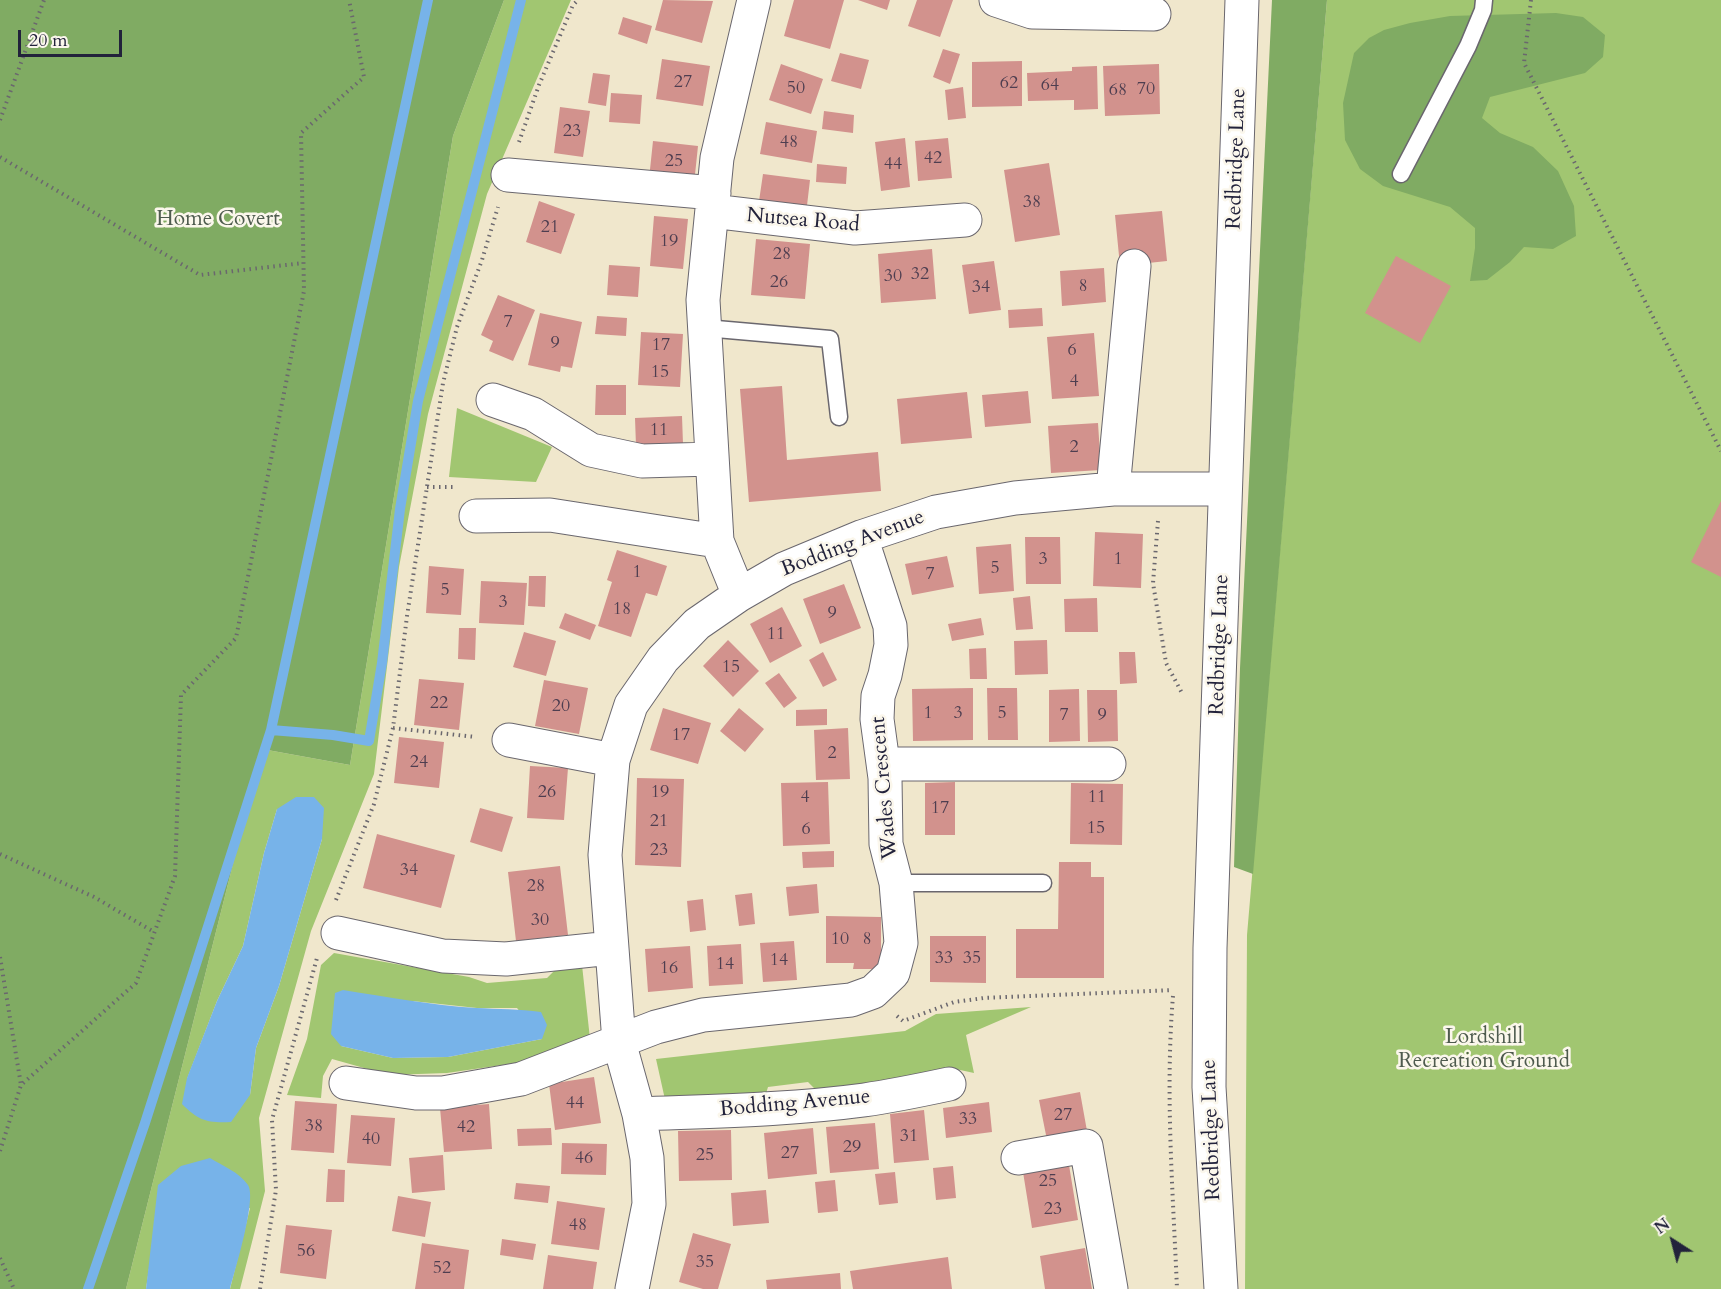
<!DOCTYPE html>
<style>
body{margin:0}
#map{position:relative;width:1721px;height:1289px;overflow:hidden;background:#f0e7cc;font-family:Cardo,serif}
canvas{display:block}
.north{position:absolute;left:1643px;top:1211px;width:60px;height:60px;-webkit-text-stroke:4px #fbf7ec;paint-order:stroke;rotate:324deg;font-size:16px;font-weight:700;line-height:24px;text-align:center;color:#22223b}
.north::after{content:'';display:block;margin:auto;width:21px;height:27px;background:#22223b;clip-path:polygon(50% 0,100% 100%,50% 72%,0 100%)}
.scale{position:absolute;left:18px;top:30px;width:104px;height:27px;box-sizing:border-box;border:3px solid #22223b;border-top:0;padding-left:8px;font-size:18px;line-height:21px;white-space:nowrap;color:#22223b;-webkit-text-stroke:4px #fbf7ec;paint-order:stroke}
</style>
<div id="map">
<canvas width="1721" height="1289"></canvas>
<div class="north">N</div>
<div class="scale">20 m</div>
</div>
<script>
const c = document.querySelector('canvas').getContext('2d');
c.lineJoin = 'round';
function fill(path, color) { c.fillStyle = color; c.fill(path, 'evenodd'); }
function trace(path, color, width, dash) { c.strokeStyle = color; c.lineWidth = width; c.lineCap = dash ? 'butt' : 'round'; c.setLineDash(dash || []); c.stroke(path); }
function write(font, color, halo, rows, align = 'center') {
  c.font = font + ' Cardo,serif'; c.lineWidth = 5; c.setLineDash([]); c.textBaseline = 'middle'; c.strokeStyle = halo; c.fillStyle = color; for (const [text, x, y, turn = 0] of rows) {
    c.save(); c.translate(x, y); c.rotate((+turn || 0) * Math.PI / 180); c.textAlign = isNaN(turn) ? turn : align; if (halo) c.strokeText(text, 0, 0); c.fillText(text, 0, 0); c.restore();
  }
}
const green = new Path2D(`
 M504,0H571L487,194L428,414L399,567L374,774L311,931L259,1118L265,1191L240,1289H230L250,1208L152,1248L146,1289H126L262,749L350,765L453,136ZM277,809L322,839L279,986L256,1048L250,1095L187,1079L217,1001L243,946L264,853Z
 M1327,0H1721V1289H1245L1247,935Z
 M457,408L552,447L536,482L449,477Z
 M334,953L469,977L487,983L547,978L560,965H582L590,1039L516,1063L447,1073L389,1075L332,1059L323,1076L321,1098L287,1095L307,1039L321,965ZM412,1001L477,1008H517L542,1039L448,1057L393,1058L341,1046Z
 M1031,1007L966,1035L974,1073L951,1068L821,1095L808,1082L768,1087L764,1100L666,1104L656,1059L905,1031L936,1014Z`);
const forest = new Path2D(`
 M0,0H504L453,136L350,765L262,749L126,1289H0Z
 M1272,0H1327L1253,874L1234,867L1240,668Z
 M1556,13L1583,17L1605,35L1603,57L1585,73L1490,97L1482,118L1500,133L1533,147L1558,171L1574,206L1576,236L1553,249L1524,247L1510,262L1487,280L1470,281L1475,248V228L1450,207L1383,186L1360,169L1345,140L1343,103L1354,53L1369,38L1384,30L1410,23L1450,16Z`);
const water = new Path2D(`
 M296,797H314L324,808L322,839L279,986L256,1048L250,1095L231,1122C207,1123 199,1121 182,1104L187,1078L217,1001L243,946L264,853L277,809Z
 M343,990C387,997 431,1005 476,1008C498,1009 519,1009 541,1012L547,1025L542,1039L448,1057L393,1058L341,1046L331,1034L335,993Z
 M210,1158C223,1166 239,1172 248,1185C257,1199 235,1270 230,1289H146L158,1185L181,1166Z`);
const stream = new Path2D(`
 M271,730L333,735L369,741L382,663L400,509L418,401L521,0
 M88,1289L145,1123L271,730L428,0`);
const building = new Path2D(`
 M663,0L713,1L702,43L655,30Z
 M794,0H844L830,49L784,36Z
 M858,0H890L887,10Z
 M917,0H953L940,37L908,26Z
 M623,17L652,26L647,44L618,34Z
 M943,49L960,54L950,84L933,77Z
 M840,53L869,60L861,89L831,81Z
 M662,59L710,66L703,106L656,99Z
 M1022,61V106L972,107V62Z
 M781,64L823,79L811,114L769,100Z
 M1159,64L1160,114L1105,116L1103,66Z
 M1097,66L1098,109L1074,110V100L1028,101L1027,73L1072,71V67Z
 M593,73L610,75L606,106L588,103Z
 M963,87L966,118L948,120L945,90Z
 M611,93L642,95L640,124L609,122Z
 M560,107L590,111L583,157L554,153Z
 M824,111L854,115L853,133L822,129Z
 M766,122L817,131L812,163L760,154Z
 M905,138L910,187L881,191L875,142Z
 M948,138L952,178L918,181L915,141Z
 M653,141L698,146L694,184L649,179Z
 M1049,163L1060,235L1015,242L1004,170Z
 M817,164L847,167L846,184L816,182Z
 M763,174L810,180L806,214L758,208Z
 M539,201L575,214L561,254L526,242Z
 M1162,211L1167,261L1120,266L1115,215Z
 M654,216L688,219L683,269L650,266Z
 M756,239L810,244L805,299L751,295Z
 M932,249L936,299L881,303L878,254Z
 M1396,256L1451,286L1420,343L1365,313Z
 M994,261L1001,310L969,314L962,265Z
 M609,265L640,267L638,297L607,295Z
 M1104,268L1106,302L1062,306L1060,271Z
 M498,295L535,310L513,361L489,351L493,341L481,335Z
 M1042,308L1043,326L1009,328L1008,310Z
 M540,313L582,322L572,368L561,366L560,372L528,365Z
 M597,316L627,318L626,336L595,334Z
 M641,332L683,334L680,387L638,385Z
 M1094,333L1099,396L1052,399L1047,337Z
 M596,385H626V415H595Z
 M782,386L787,460L878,452L881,491L749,502L740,389Z
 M1028,391L1031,423L985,427L982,395Z
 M967,392L972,438L901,444L897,399Z
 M682,416L683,444L636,446L635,418Z
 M1098,423L1101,470L1051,473L1048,426Z
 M1721,501V577L1691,562Z
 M1095,532L1143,534L1141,588L1093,586Z
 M1025,537H1060L1061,584H1026Z
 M1011,544L1014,591L979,594L976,547Z
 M617,550L667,566L657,596L646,593L631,637L598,626L612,582L607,580Z
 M947,556L954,587L912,595L905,564Z
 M429,566L464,569L461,615L426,613Z
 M529,576H546L545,607L528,606Z
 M481,581L527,583L524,625L479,623Z
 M844,584L861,628L820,644L803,599Z
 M1030,596L1033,629L1016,630L1013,598Z
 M1097,598L1098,632H1065L1064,599Z
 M782,607L802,646L770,663L750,624Z
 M565,613L596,625L590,640L559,628Z
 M981,618L984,635L952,641L948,624Z
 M459,628H476L475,660L458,659Z
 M524,632L556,641L546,676L513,667Z
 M728,640L759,671L733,697L703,666Z
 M1047,640L1048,674L1015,675L1014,641Z
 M986,648L987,679H970L969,649Z
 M823,652L837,680L823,687L809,660Z
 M1119,652H1135L1137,683L1120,684Z
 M779,673L797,698L784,708L765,683Z
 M419,679L464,683L459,730L414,725Z
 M544,680L588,688L579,734L535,726Z
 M973,688V740L913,741L912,689Z
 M987,688H1017L1018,740H988Z
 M1079,689L1080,741L1049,742V690Z
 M1087,690H1117L1118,741L1088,742Z
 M663,708L711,723L698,764L650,750Z
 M739,708L764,729L745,752L720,731Z
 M827,709V725L796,726V710Z
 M848,728L850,779L816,780L814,730Z
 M399,737L444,742L439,788L394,783Z
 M530,766L568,768L564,820L527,818Z
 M637,778L684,779L681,867L635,865Z
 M828,782L830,844L783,846L781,783Z
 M955,782V835H925V783Z
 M1071,783L1123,784L1122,845L1070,844Z
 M480,808L513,817L502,852L470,842Z
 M377,834L455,855L441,908L363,888Z
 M834,851V867L803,868L802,852Z
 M1059,862H1091V877H1104V978H1016V929H1058Z
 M560,866L568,935L516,941L508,872Z
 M817,884L819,913L789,916L786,887Z
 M752,893L755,924L739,926L735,895Z
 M703,899L706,930L690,932L687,901Z
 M826,916L881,917V969H853L854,963H826Z
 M930,936H986V983L930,982Z
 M794,941L797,980L763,982L760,943Z
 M741,944L743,984L709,986L707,946Z
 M690,946L693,988L648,992L645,949Z
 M594,1077L601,1123L555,1130L549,1084Z
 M1080,1092L1087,1131L1047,1140L1039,1100Z
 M295,1101L337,1104L334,1153L291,1150Z
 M989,1102L992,1132L946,1138L943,1108Z
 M489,1104L492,1149L444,1152L440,1108Z
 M924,1110L929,1160L894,1163L890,1114Z
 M351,1115L395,1118L391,1166L347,1163Z
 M875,1123L879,1169L830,1173L826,1127Z
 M551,1128L552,1145L518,1146L517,1129Z
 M813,1128L817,1174L768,1179L764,1133Z
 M731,1130L732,1180L679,1181L678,1131Z
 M562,1143L607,1144L606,1175L561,1174Z
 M443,1155L445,1190L412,1193L409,1158Z
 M1069,1165L1078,1220L1032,1228L1023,1172Z
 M953,1166L956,1198L936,1200L933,1168Z
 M328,1169L345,1170L344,1202H326Z
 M895,1172L898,1203L879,1205L875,1174Z
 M835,1180L838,1211L818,1213L815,1182Z
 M516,1183L550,1186L548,1203L514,1199Z
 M766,1190L769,1223L733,1226L731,1193Z
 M398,1196L431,1202L425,1237L392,1231Z
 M557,1201L605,1208L599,1250L551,1244Z
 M286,1225L332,1230L326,1279L280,1273Z
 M693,1233L731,1244L718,1289H703L679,1282Z
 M502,1239L536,1244L533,1260L500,1255Z
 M422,1243L469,1250L464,1289H415Z
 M1085,1248L1092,1289H1045L1040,1256Z
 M548,1255L597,1262L593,1289H543Z
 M948,1257L952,1289H853L850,1271Z
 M840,1273L841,1289H767L766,1280Z`);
const path = new Path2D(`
 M1531,0L1524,63L1721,451
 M0,120L44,0
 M519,142L539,85L573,5L578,0
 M0,157L200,275L303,263
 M427,487H456
 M1158,521L1153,583L1166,663L1183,695
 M393,728L476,737
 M0,854L94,897L154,932
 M336,900L374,804L393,728L407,616L443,383L457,327L482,260L498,207
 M0,957L21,1085
 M1173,996C1165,1092 1173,1192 1177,1289
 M897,1016L903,1021L954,1002L984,998L1173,990
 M0,1151L21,1085L136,983L175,876L181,695L236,638L304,291L301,133L364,77L349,0
 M0,1258L14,1289
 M260,1289L276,1190L272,1120L317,958`);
const lane = new Path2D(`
 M1401,174L1468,46L1483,10L1484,0
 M705,328L830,339L839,417
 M896,883H1043`);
const street = new Path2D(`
 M996,0L1032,12L1154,14
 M508,175L714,193
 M712,211L855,228L965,220
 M493,400L533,414L591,450L642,461L712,459
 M1113,489L1134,266
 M476,516L550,515L717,541
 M739,595L717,541L703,300L717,158L754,0
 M509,740L613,760
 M884,764H1109
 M338,933L443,956L506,959L611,948
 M346,1083L416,1093H443L521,1079L656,1027L703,1015L851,1000L873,992L893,973L901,943L896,883L886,844L885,778L877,719L878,696L885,675L891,645L890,626L861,537
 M639,1114C714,1111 789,1110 864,1100C892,1096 921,1090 949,1084
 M1018,1158L1086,1146L1111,1289
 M632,1289L649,1204L647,1158L639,1114L619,1042L605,855L613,760L631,705L663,659L697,624L739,595L784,569L861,537L936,512L1015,498L1113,489H1225
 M1221,1289L1209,1087L1210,948L1242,0`);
const numberNames = [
 ["27",683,83],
 ["62",1009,84],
 ["64",1050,86],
 ["50",796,89],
 ["70",1146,90],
 ["68",1118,91],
 ["23",572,132],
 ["48",789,143],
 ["42",933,159],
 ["25",674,162],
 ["44",893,165],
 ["38",1032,203],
 ["21",550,228],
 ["19",669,242],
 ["28",782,255],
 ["32",920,275],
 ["30",893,277],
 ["26",779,283],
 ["8",1083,287],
 ["34",981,288],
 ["7",508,323],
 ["9",555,344],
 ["17",661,346],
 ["6",1072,351],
 ["15",660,373],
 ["4",1074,382],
 ["11",659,431],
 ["2",1074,448],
 ["3",1043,560],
 ["1",1118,560],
 ["5",995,569],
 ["1",637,573],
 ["7",930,575],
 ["5",445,591],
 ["3",503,603],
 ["18",622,610],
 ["9",832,614],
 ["11",776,635],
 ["15",731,668],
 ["22",439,704],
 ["20",561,707],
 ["1",928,714],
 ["3",958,714],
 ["5",1002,714],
 ["7",1064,716],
 ["9",1102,716],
 ["17",681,736],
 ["2",832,754],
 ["24",419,763],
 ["26",547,793],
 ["19",660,793],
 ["4",805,798],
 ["11",1097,798],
 ["17",940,809],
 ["21",659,822],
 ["15",1096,829],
 ["6",806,830],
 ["23",659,851],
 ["34",409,871],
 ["28",536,887],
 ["30",540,921],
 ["10",840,940],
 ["8",867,940],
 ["33",944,959],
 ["35",972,959],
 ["14",779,961],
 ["14",725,965],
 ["16",669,969],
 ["44",575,1104],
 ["27",1063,1116],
 ["33",968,1120],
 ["38",314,1127],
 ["42",466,1128],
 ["31",909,1137],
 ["40",371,1140],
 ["29",852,1148],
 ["27",790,1154],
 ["25",705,1156],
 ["46",584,1159],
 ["25",1048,1182],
 ["23",1053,1210],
 ["48",578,1226],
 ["56",306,1252],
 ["35",705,1263],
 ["52",442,1269]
];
const streetNames = [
 ["Redbridge Lane",1237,159,-88],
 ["Nutsea Road",803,221,5],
 ["Bodding Avenue",853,544,-21],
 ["Redbridge Lane",1220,645,-88],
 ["Wades Crescent",885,788,-95],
 ["Bodding Avenue",795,1104,-5],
 ["Redbridge Lane",1212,1130,-92]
];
const parkNames = [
 ["Home Covert",218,220],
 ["Lordshill",1484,1038],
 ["Recreation Ground",1484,1062]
];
fill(green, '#a1c671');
fill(forest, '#80ab63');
fill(water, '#77b3e9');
trace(stream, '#77b3e9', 10);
fill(building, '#d2928d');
trace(lane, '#6a676e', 19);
trace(street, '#6a676e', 35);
trace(path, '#6a676e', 4, [1.5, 4.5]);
trace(lane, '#fff', 16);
trace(street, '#fff', 33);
write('18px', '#4e3e50', null, numberNames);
write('21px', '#22223b', '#fbf7ec', streetNames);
write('21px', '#4e5b4e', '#fbf7ec', parkNames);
</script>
